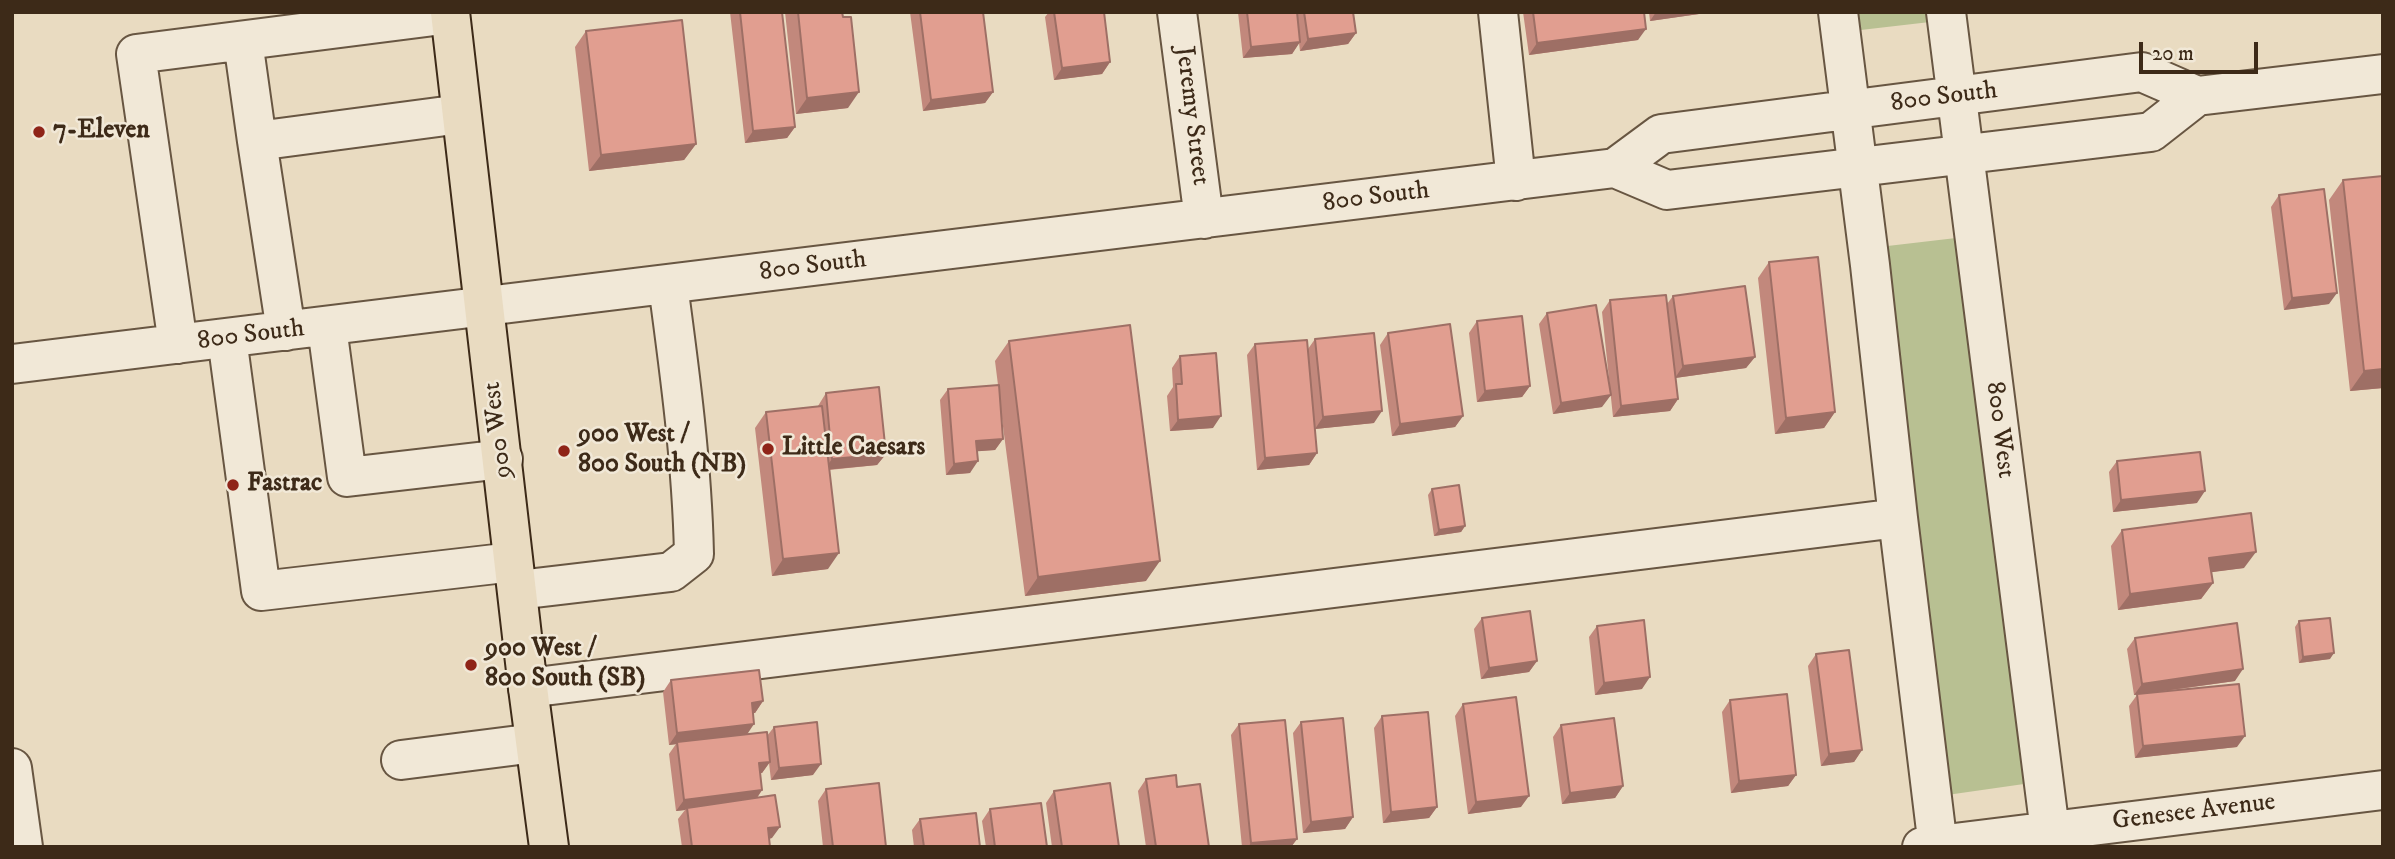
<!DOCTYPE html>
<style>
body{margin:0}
#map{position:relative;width:2395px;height:859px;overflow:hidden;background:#e9dbc1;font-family:"IM FELL DW Pica",serif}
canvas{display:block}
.frame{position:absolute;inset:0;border:14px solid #3d2a18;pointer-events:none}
.scale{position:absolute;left:2139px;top:42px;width:119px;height:32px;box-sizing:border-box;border:4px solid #3d2a18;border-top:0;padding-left:9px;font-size:21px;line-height:24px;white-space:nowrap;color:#3d2a18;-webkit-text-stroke:5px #f1e8d7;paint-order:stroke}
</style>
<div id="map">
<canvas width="2395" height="859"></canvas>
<div class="frame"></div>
<div class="scale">20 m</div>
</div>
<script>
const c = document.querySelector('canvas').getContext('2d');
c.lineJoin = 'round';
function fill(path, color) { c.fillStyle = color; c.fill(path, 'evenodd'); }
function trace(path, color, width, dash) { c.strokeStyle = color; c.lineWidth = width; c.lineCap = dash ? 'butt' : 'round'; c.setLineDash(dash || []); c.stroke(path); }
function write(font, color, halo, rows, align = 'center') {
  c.font = font + ' "IM FELL DW Pica",serif'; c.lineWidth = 5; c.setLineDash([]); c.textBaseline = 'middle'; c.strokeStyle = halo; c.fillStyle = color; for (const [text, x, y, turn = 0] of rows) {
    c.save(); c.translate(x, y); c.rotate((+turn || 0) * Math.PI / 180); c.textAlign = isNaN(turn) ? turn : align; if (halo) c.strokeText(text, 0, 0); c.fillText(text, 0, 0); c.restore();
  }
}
const green = new Path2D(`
 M1849,12H1929L1930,22L1852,31Z
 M1956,238L2024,784L1947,795L1879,247Z`);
const minor = new Path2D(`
 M1177,12L1204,219
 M1498,12L1516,181
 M1838,12L1870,265L1898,518L1938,847
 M1946,12L2052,847
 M243,41L257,141
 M1615,168L1667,190L2151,132L2197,96
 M327,327L347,477L503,459
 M286,331L257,141L461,114
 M227,338L261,591L513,562
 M178,344L136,54L450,14
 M12,364L1615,168L1661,134L2142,72L2197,96L2383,74
 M518,590L671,572L694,554C692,464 680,374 668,285
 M528,688L1898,518
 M401,760L535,743
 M12,768L23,847
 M1922,847L2383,790`);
const major = new Path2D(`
 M450,12L528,688L549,847`);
const wall = new Path2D(`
 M730,12H782L795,127L787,138L745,143Z
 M785,12H842L848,108L796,114Z
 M910,12H983L993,92L985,103L923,111Z
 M1049,12H1054L1110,62L1102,74L1054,80L1045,17Z
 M1238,12H1353L1356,33L1348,44L1300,51L1299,43L1292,54L1243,58Z
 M1523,12H1644L1638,40L1529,55Z
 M1649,12H1700L1699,14L1650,21Z
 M586,31L696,144L684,160L589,171L575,47Z
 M2343,180L2383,388L2350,391L2329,200Z
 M2279,195L2329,304L2284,310L2271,207Z
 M1769,262L1835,412L1824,428L1775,434L1758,278Z
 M1673,296L1755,357L1746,368L1675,378L1678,399L1670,411L1613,417L1602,312L1610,300L1667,304Z
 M1547,313L1602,407L1553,414L1539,324Z
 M1477,321L1530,386L1522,397L1477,402L1469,333Z
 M1388,333L1463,416L1455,427L1392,436L1380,345Z
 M1315,339L1374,423L1315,429L1317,453L1309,465L1257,470L1247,355L1255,344L1308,349Z
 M1009,341L1146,581L1025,596L1001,411L1003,439L995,450L977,451L970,473L946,475L940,400L948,389L998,385L995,361Z
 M1180,356L1213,428L1170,431L1167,396L1173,387L1172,368Z
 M826,393L886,454L877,465L829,470L828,569L772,576L755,428L766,412L818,406Z
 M2117,461L2197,503L2113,512L2109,472Z
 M1432,489L1465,526L1461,532L1434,536L1428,495Z
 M2122,530L2244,568L2211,572L2213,583L2201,599L2118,610L2111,546Z
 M1482,618L1537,661L1529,672L1481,679L1474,629Z
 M2299,621L2330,659L2299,663L2295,627Z
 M1597,626L1642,689L1595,695L1589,637Z
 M2135,638L2235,681L2151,693L2237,747L2135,758L2129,706L2137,695H2134L2127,649Z
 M1816,654L1862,750L1854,762L1821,766L1808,666Z
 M671,680L763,701L755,713H753L747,734L767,736L774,727L813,775L771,780L769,763L762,773H760L762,790L757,798L772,838L769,839L770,847H682L678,819L685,810L676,811L669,754L676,744L669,745L663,692Z
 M1730,700L1796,775L1788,786L1731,793L1722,712Z
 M1463,704L1521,807L1468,814L1455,716Z
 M1382,716L1437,807L1429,818L1383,823L1374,728Z
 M1301,722L1353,817L1345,829L1303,833L1293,733Z
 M1239,724L1297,839L1291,847H1242L1231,735Z
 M1561,725L1623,786L1615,798L1562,804L1553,737Z
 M1146,779L1177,787L1209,847H1146L1138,791Z
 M826,789L886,847H823L818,801Z
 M1054,791L1119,847H1052L1046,803Z
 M990,809L1047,847H986L982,821Z
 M920,819L980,847H914L912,830Z`);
const shadedWall = new Path2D(`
 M1414,12H1431L1413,14Z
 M1656,12H1700L1699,14L1650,21Z
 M1646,29L1638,40L1529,55L1537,43Z
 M1356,33L1348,44L1300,51L1308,39Z
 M1300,42L1292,54L1243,58L1251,47Z
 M1110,62L1102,74L1054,80L1062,68Z
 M859,92L848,108L796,114L807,98Z
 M993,92L985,103L923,111L931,100Z
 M795,127L787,138L745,143L753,131Z
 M696,144L684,160L589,171L601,155Z
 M2337,293L2329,304L2284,310L2292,298Z
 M1755,357L1746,368L1675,378L1683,366Z
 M2383,369V388L2350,391L2364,371Z
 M1530,386L1522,397L1477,402L1485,391Z
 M1611,395L1602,407L1553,414L1561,403Z
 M1678,399L1670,411L1613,417L1621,406Z
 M1382,411L1374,423L1315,429L1323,417Z
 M1835,412L1824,428L1775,434L1786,418Z
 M1221,416L1213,428L1170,431L1178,420Z
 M1463,416L1455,427L1392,436L1400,424Z
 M1003,439L995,450L968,452L976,441Z
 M1317,453L1309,465L1257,470L1265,458Z
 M886,454L877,465L824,470L832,459Z
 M978,461L970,473L946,475L954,464Z
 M2205,491L2197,503L2113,512L2121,500Z
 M1465,526L1461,532L1434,536L1439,530Z
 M2256,552L2244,568L2198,574L2209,558Z
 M839,553L828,569L772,576L783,559Z
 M1160,561L1146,581L1025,596L1038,577Z
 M2213,583L2201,599L2118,610L2130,594Z
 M2334,653L2330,659L2299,663L2303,657Z
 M1537,661L1529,672L1481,679L1489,668Z
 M2243,669L2235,681L2134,695L2142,684Z
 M1650,677L1642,689L1595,695L1604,683Z
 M763,701L755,713L744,714L752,703Z
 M754,724L746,736L669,745L677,733Z
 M2245,736L2237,747L2135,758L2143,746Z
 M1862,750L1854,762L1821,766L1829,754Z
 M770,762L762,773L751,774L759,763Z
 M821,764L813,775L771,780L779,768Z
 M1796,775L1788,786L1731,793L1739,781Z
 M1623,786L1615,798L1562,804L1570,793Z
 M762,790L754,802L687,808L685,810L676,811L684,800Z
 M1529,796L1521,807L1468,814L1476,802Z
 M1437,807L1429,818L1383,823L1391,812Z
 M1353,817L1345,829L1303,833L1311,822Z
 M780,827L772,838L760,840L768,828Z
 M1297,839L1291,847H1248L1251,843Z`);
const building = new Path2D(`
 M740,12H782L795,127L753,131Z
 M798,12H842L843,17H851L859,92L807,98Z
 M920,12H983L993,92L931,100Z
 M1054,12H1104L1110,62L1062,68Z
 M1247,12H1297L1300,42L1251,47Z
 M1304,12H1353L1356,33L1308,39Z
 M1533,12H1644L1646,29L1537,43Z
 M682,20L696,144L601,155L586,31Z
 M2383,176V369L2364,371L2343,180Z
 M2324,189L2337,293L2292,298L2279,195Z
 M1818,257L1835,412L1786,418L1769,262Z
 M1745,286L1755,357L1683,366L1673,296Z
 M1666,295L1678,399L1621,406L1610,300Z
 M1596,305L1611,395L1561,403L1547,313Z
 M1522,316L1530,386L1485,391L1477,321Z
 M1450,324L1463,416L1400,424L1388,333Z
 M1130,325L1160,561L1038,577L1009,341Z
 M1374,333L1382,411L1323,417L1315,339Z
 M1307,340L1317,453L1265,458L1255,344Z
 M1216,353L1221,416L1178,420L1176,384H1182L1180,356Z
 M999,385L1003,439L976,441L978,461L954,464L948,389Z
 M879,387L886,454L832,459L826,393Z
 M822,406L839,553L783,559L766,412Z
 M2200,452L2205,491L2121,500L2117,461Z
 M1459,485L1465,526L1439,530L1432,489Z
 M2251,513L2256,552L2209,558L2213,583L2130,594L2122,530Z
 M1530,611L1537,661L1489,668L1482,618Z
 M2330,618L2334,653L2303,657L2299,621Z
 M1644,620L1650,677L1604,683L1597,626Z
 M2237,623L2243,669L2142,684L2135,638Z
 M1849,650L1862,750L1829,754L1816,654Z
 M759,670L763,701L752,703L754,724L677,733L671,680Z
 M2239,684L2245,736L2143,746L2137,694Z
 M1787,694L1796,775L1739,781L1730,700Z
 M1516,697L1529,796L1476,802L1463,704Z
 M1428,712L1437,807L1391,812L1382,716Z
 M1343,718L1353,817L1311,822L1301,722Z
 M1614,718L1623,786L1570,793L1561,725Z
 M1285,720L1297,839L1251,843L1239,724Z
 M817,722L821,764L779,768L774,727Z
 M767,732L770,762L759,763L762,790L684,800L677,742Z
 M1176,775L1177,787L1200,784L1209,847H1156L1146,779Z
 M879,783L886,847H833L826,789Z
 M1110,783L1119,847H1062L1054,791Z
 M775,795L780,827L768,828L770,847H692L687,808Z
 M1041,803L1047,847H995L990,809Z
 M976,813L980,847H924L920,819Z`);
const markers = [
 [39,132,7,"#8f2418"],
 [768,449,7,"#8f2418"],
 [564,451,7,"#8f2418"],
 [233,485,7,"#8f2418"],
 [471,665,7,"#8f2418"]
];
const streetNames = [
 ["800 South",1944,98,-7],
 ["Jeremy Street",1191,116,83],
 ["800 South",1376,198,-7],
 ["800 South",813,267,-7],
 ["800 South",251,336,-7],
 ["900 West",499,430,-97],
 ["800 West",1999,430,83],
 ["Genesee Avenue",2194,813,-7]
];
const poiNames = [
 ["7-Eleven",53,132],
 ["900 West /",578,436],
 ["800 South (NB)",578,466],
 ["Little Caesars",782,449],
 ["Fastrac",247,485],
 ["900 West /",485,650],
 ["800 South (SB)",485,680]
];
fill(green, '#b8c092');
trace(minor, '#685642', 42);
trace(major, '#3d2a18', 42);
trace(minor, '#f1e8d7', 38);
trace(major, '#e9dbc1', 38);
fill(wall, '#c2887c');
fill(shadedWall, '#9e6f65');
fill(building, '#e19e90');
trace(building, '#9e6f65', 2);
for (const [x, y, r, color] of markers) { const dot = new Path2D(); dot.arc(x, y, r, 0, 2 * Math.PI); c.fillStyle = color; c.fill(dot); trace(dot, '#f1e8d7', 2.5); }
write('26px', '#3d2a18', '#f1e8d7', streetNames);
write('bold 26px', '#3d2a18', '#f1e8d7', poiNames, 'left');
</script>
